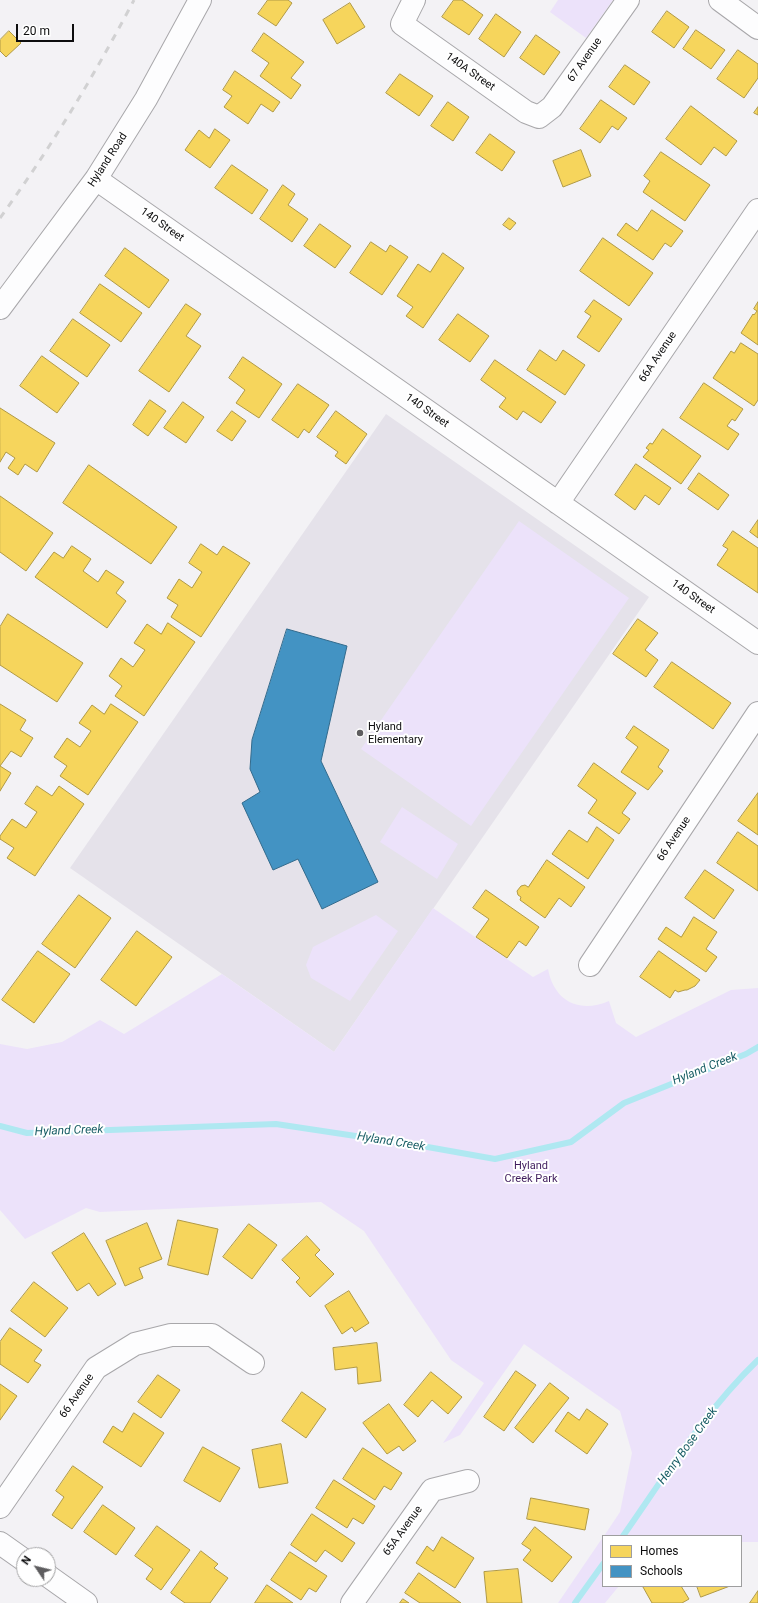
<!DOCTYPE html>
<style>
body{margin:0}
#map{position:relative;width:758px;height:1603px;overflow:hidden;background:#f3f2f5;font-family:Roboto,sans-serif}
canvas{display:block}
.legend{position:absolute;left:602px;top:1535px;width:140px;height:52px;box-sizing:border-box;background:#fff;border:1px solid #9e9e9f;margin:0;padding:5px 7px;list-style:none;font-size:12px;color:#0d0d0e}
.legend li{display:flex;align-items:center;gap:8px;height:20px}
.legend b{width:20px;border:1px solid #9e9e9f}
.north{position:absolute;left:16px;top:1547px;width:40px;height:40px;box-sizing:border-box;background:#fff;border:1px solid #9e9e9f;border-radius:50%;rotate:305deg;font-size:11px;font-weight:700;line-height:16px;text-align:center;color:#0d0d0e}
.north::after{content:'';display:block;margin:auto;width:14px;height:18px;background:#5e5d5f;clip-path:polygon(50% 0,100% 100%,50% 72%,0 100%)}
.scale{position:absolute;left:16px;top:24px;width:58px;height:18px;box-sizing:border-box;border:2px solid #0d0d0e;border-top:0;padding-left:5px;font-size:12px;line-height:14px;white-space:nowrap;color:#0d0d0e;-webkit-text-stroke:3px #fff;paint-order:stroke}
</style>
<div id="map">
<canvas width="758" height="1603"></canvas>
<ul class="legend">
<li><b style="height:11px;background:#f6d55c"></b>Homes</li>
<li><b style="height:11px;background:#4393c3"></b>Schools</li>
</ul>
<div class="north">N</div>
<div class="scale">20 m</div>
</div>
<script>
const c = document.querySelector('canvas').getContext('2d');
c.lineJoin = 'round';
function fill(path, color) { c.fillStyle = color; c.fill(path, 'evenodd'); }
function trace(path, color, width, dash) { c.strokeStyle = color; c.lineWidth = width; c.lineCap = dash ? 'butt' : 'round'; c.setLineDash(dash || []); c.stroke(path); }
function write(font, color, halo, rows, align = 'center') {
  c.font = font + ' Roboto,sans-serif'; c.lineWidth = 4; c.setLineDash([]); c.textBaseline = 'middle'; c.strokeStyle = halo; c.fillStyle = color; for (const [text, x, y, turn = 0] of rows) {
    c.save(); c.translate(x, y); c.rotate((+turn || 0) * Math.PI / 180); c.textAlign = isNaN(turn) ? turn : align; if (halo) c.strokeText(text, 0, 0); c.fillText(text, 0, 0); c.restore();
  }
}
const built = new Path2D(`
 M386,414L649,597L334,1052L70,868Z`);
const green = new Path2D(`
 M558,0H613L586,38L550,12Z
 M519,521L629,598L471,826L361,749Z
 M402,807L458,844L437,879L380,842Z
 M433,908L533,977L548,969C554,1001 579,1014 609,1001L616,1023L636,1037L731,990L758,988V1542H741V1536H604L620,1512L632,1453L620,1411L524,1344L460,1435L443,1443L484,1383L451,1360L364,1231L321,1202L100,1212L86,1208L25,1239L0,1210V1044L27,1049L62,1042L100,1020L124,1034L222,974L334,1052Z
 M376,915L398,931L350,1001L311,978L306,965L313,947Z
 M603,1537V1586H619L605,1603H558Z`);
const homes = new Path2D(`
 M268,0H288L292,3L276,26L258,14Z
 M454,0H462L483,15L469,35L442,17Z
 M350,3L365,27L337,44L323,20Z
 M667,11L689,27L674,48L652,32Z
 M496,14L521,32L504,57L479,39Z
 M696,30L725,50L711,69L683,49Z
 M9,31L21,43L6,57L0,51V40Z
 M264,33L304,62L291,78L301,85L291,99L260,76L269,63L252,51Z
 M536,35L560,52L544,75L520,58Z
 M738,50L758,64V78L744,98L717,79Z
 M625,65L650,82L634,105L609,87Z
 M235,71L280,102L273,112L261,104L248,124L224,107L232,96L223,90Z
 M400,74L433,96L419,116L386,93Z
 M601,100L627,118L618,130L612,126L600,143L580,129Z
 M448,102L469,117L453,141L431,126Z
 M691,106L737,141L726,156L714,147L701,165L666,139Z
 M758,107V115L754,113Z
 M215,129L230,140L210,168L185,150L199,130L209,138Z
 M490,134L515,152L502,171L476,153Z
 M581,150L591,176L563,187L553,161Z
 M661,152L710,185L685,221L643,192L650,181L644,176Z
 M232,165L268,190L252,214L215,188Z
 M283,185L295,194L288,205L308,219L292,242L260,219Z
 M652,210L683,231L671,247L665,243L653,260L617,235L626,223L637,231Z
 M509,218L516,223L510,230L503,225Z
 M320,224L351,246L335,268L304,246Z
 M603,238L653,273L629,306L580,271Z
 M371,242L386,252L390,245L408,257L382,295L350,273Z
 M125,248L169,280L149,308L105,276Z
 M443,253L464,268L423,328L406,316L413,307L397,296L418,264L430,272Z
 M100,284L142,313L121,342L80,313Z
 M594,300L622,319L599,352L577,337L591,316L585,312Z
 M758,302V345L741,333L753,314L754,315L757,311L754,309Z
 M186,304L201,314L186,336L201,346L169,392L139,371Z
 M458,314L489,336L470,362L439,340Z
 M73,319L110,345L87,377L50,351Z
 M741,343L758,354V400L754,406L713,378L731,351L734,353Z
 M540,350L556,361L563,350L585,365L565,395L527,370Z
 M42,356L79,383L57,413L20,386Z
 M243,357L282,384L259,418L236,403L245,390L229,378Z
 M495,360L556,402L541,423L523,411L517,420L499,407L506,398L481,380Z
 M704,383L743,409L735,421L732,419L727,426L739,434L728,450L680,418Z
 M298,384L329,405L309,433L304,429L298,438L272,420Z
 M150,400L166,411L148,436L133,425Z
 M183,402L204,417L186,443L164,428Z
 M0,408L55,443L37,472L25,464L18,475L8,468L15,458L6,452L0,462Z
 M232,411L246,421L232,441L217,431Z
 M336,411L367,434L346,464L335,456L338,452L317,437Z
 M663,429L701,456L681,484L643,457L649,450L646,448L650,443L652,444Z
 M636,464L671,488L659,505L645,495L635,510L615,495Z
 M89,465L177,527L151,564L63,503Z
 M699,473L729,495L718,510L688,489Z
 M0,496L53,533L26,571L0,552Z
 M758,520V538L750,532Z
 M733,531L758,548V593L717,565L728,549L723,546Z
 M201,544L217,555L223,546L250,563L201,637L171,617L178,605L167,598L179,579L192,588L202,572L189,563Z
 M72,546L91,559L83,571L98,582L106,570L124,582L116,593L126,601L107,628L35,577L54,552L63,558Z
 M8,614L83,663L57,702L0,665V627Z
 M638,619L658,633L645,650L658,660L646,677L613,654Z
 M168,623L195,642L144,716L115,696L122,686L109,676L121,658L133,667L145,650L134,643L147,624L161,634Z
 M672,662L731,703L713,729L654,687Z
 M0,704L26,720L20,730L33,738L21,757L11,751L0,766L11,773L0,791Z
 M111,704L138,722L88,795L60,776L67,766L54,757L67,738L80,747L91,731L79,723L92,705L104,714Z
 M634,726L669,750L658,767L663,771L648,790L621,772L638,747L626,738Z
 M594,763L636,793L622,813L630,819L619,834L588,813L597,800L578,786Z
 M37,786L52,796L59,786L84,804L35,876L7,858L14,848L0,839V836L12,819L26,828L37,812L25,804Z
 M758,793V835L738,821Z
 M597,827L614,840L588,879L552,854L569,830L587,842Z
 M738,832L758,846V891L717,863Z
 M547,860L585,887L571,907L559,898L545,918L520,900L521,897L518,895L517,891L521,886L525,885L528,887Z
 M705,870L734,890L714,919L685,898Z
 M486,890L539,927L526,946L519,941L507,958L476,937L489,919L473,908Z
 M79,895L111,918L75,968L42,944Z
 M694,917L717,932L706,949L717,957L706,972L658,939L666,927L681,937Z
 M137,931L172,957L136,1006L101,980Z
 M38,951L70,974L34,1023L2,1000Z
 M659,951L700,980L695,986L687,990H685L678,992L675,990L670,998L640,977Z
 M178,1220L218,1229L208,1275L168,1265Z
 M147,1223L162,1259L139,1268L143,1278L125,1286L106,1241Z
 M249,1224L277,1245L252,1279L223,1257Z
 M84,1233L116,1284L98,1296L89,1283L77,1291L52,1253Z
 M307,1236L320,1250L315,1255L334,1274L310,1297L296,1282L300,1278L282,1260Z
 M34,1282L68,1308L45,1337L11,1311Z
 M349,1291L369,1323L355,1332L352,1327L342,1334L325,1306Z
 M10,1328L42,1350L34,1361L41,1365L28,1383L0,1364V1342Z
 M377,1343L381,1381L358,1384L357,1367L335,1370L333,1348Z
 M516,1371L536,1385L504,1431L484,1417Z
 M431,1372L462,1397L448,1414L432,1400L418,1417L404,1405Z
 M158,1375L180,1390L161,1418L138,1402Z
 M550,1383L569,1398L533,1443L515,1428Z
 M0,1384L17,1396L0,1420Z
 M302,1392L326,1409L306,1438L282,1421Z
 M389,1404L416,1441L403,1451L399,1446L387,1454L363,1423Z
 M587,1409L608,1424L587,1454L555,1431L568,1412L579,1420Z
 M134,1413L164,1433L141,1467L103,1442L113,1426L122,1432Z
 M281,1444L288,1483L259,1488L252,1450Z
 M203,1447L240,1468L220,1502L184,1481Z
 M363,1448L402,1473L391,1490L384,1486L375,1500L343,1479Z
 M73,1466L103,1487L72,1529L52,1515L64,1497L56,1491Z
 M334,1480L375,1506L363,1524L353,1518L347,1528L316,1508Z
 M531,1498L589,1509L585,1530L527,1519Z
 M103,1505L135,1528L116,1555L84,1532Z
 M312,1514L355,1543L342,1562L325,1550L316,1562L291,1545Z
 M157,1526L190,1550L161,1590L146,1579L153,1569L135,1556Z
 M535,1527L572,1557L552,1582L523,1560L531,1550L522,1544Z
 M442,1537L474,1558L455,1588L416,1563L427,1546L433,1551Z
 M201,1551L218,1564L214,1568L228,1578L210,1603H185L171,1593Z
 M290,1552L327,1576L316,1592L309,1588L301,1600L271,1580Z
 M518,1569L522,1603H487L484,1572Z
 M419,1573L461,1603H420L405,1593Z
 M267,1585L293,1603H255Z
 M644,1586H681L689,1599L682,1603H652L643,1587Z
 M697,1586H730L701,1597Z
 M758,1591V1603H750Z
 M403,1599L409,1603H400Z`);
const schools = new Path2D(`
 M287,629L347,646L321,761L378,882L322,909L298,859L273,870L242,803L260,792L250,769L252,740Z`);
const stream = new Path2D(`
 M0,1126L27,1133L276,1124L422,1146L495,1159L571,1142L624,1103L746,1054L758,1047
 M623,1536C665,1476 705,1411 758,1360
 M575,1603L603,1564`);
const minor = new Path2D(`
 M414,0L402,24L526,112L539,117L552,107L628,0
 M720,0L758,28
 M96,179L758,643
 M0,308L96,179L146,99L200,0
 M558,503L758,210
 M590,965L758,713
 M0,1507L96,1368L135,1344L171,1335H212L253,1363
 M0,1543L24,1560
 M48,1576L86,1603
 M352,1603L432,1490L468,1481`);
const rail = new Path2D(`
 M0,218C50,149 94,76 134,0`);
const markers = [
 [360,733,4,"#5e5d5f"]
];
const streetNames = [
 ["67 Avenue",585,60,-55],
 ["140A Street",470,72,35],
 ["Hyland Road",108,160,-57],
 ["140 Street",162,225,35],
 ["66A Avenue",658,357,-56],
 ["140 Street",427,411,35],
 ["140 Street",693,597,35],
 ["66 Avenue",674,839,-56],
 ["66 Avenue",77,1396,-55],
 ["65A Avenue",403,1531,-54]
];
const poiNames = [
 ["Hyland",368,727],
 ["Elementary",368,740]
];
const parkNames = [
 ["Hyland",531,1166],
 ["Creek Park",531,1179]
];
const waterNames = [
 ["Hyland Creek",705,1069,-22],
 ["Hyland Creek",69,1131,-2],
 ["Hyland Creek",391,1142,9],
 ["Henry Bose Creek",688,1446,-54]
];
fill(built, '#e5e2ea');
fill(green, '#ece2fa');
fill(homes, '#f6d55c');
trace(homes, '#b09945', 1);
fill(schools, '#4393c3');
trace(schools, '#336b8d', 1);
trace(stream, '#afe8f1', 6);
trace(minor, '#a8a7aa', 24);
trace(minor, '#fdfdfe', 22);
trace(rail, '#d1d1d2', 3, [7, 7]);
for (const [x, y, r, color] of markers) { const dot = new Path2D(); dot.arc(x, y, r, 0, 2 * Math.PI); c.fillStyle = color; c.fill(dot); trace(dot, '#fff', 1.5); }
write('11px', '#0d0d0e', '#fff', streetNames);
write('11px', '#0d0d0e', '#fff', poiNames, 'left');
write('11px', '#401d5d', '#fff', parkNames);
write('italic 12px', '#185d65', '#fff', waterNames);
</script>
